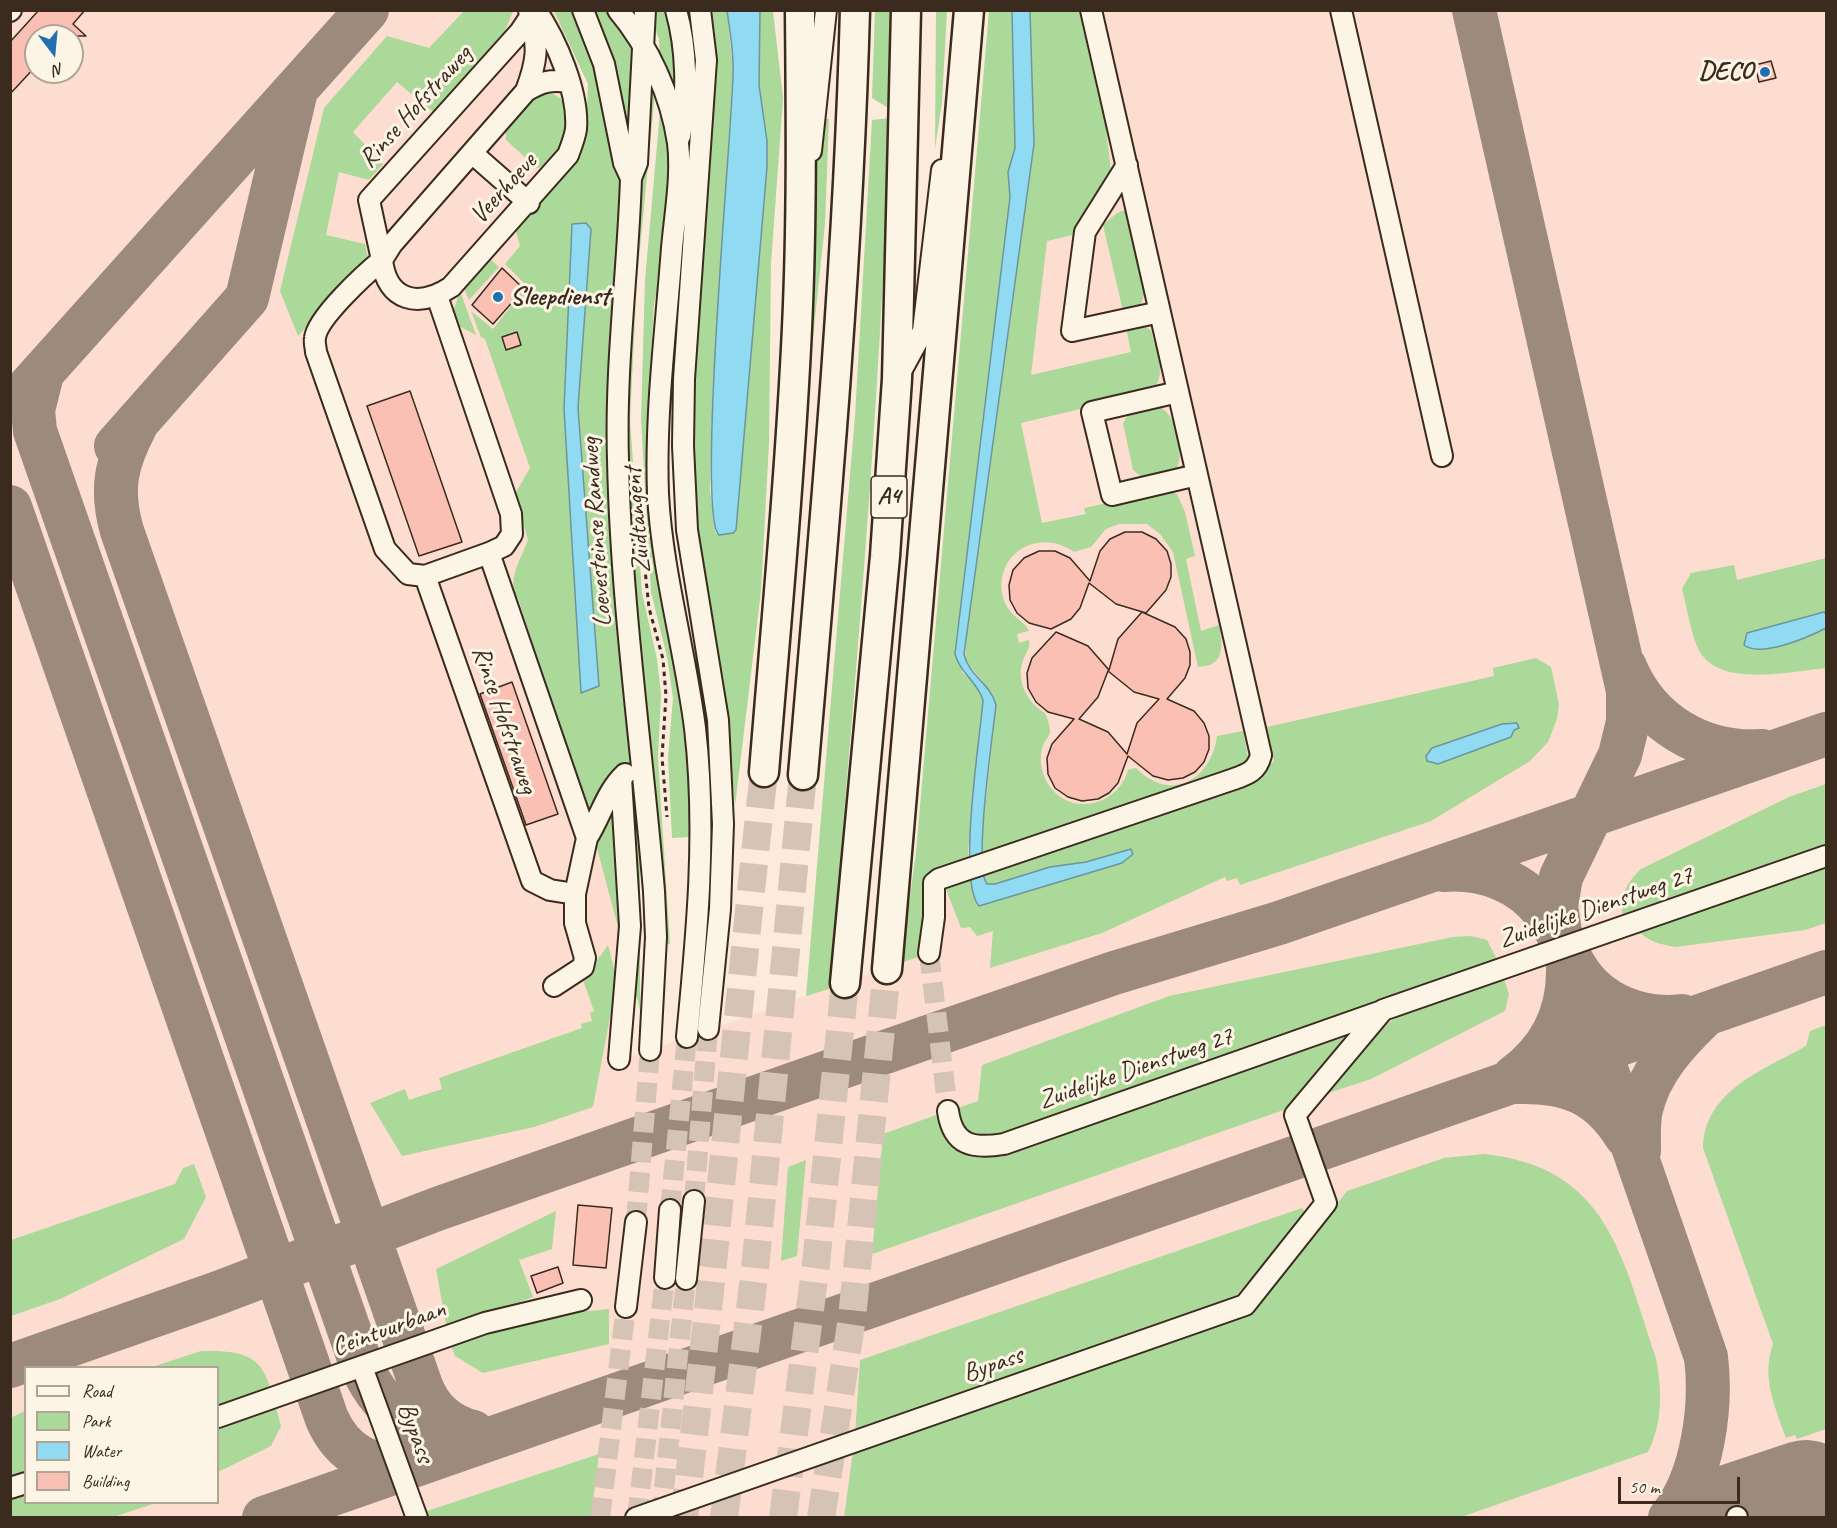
<!DOCTYPE html>
<style>
body{margin:0}
#map{position:relative;width:1837px;height:1528px;overflow:hidden;background:#fceadb;font-family:Caveat,sans-serif}
canvas{display:block}
.frame{position:absolute;inset:0;border:12px solid #3b2a1e;pointer-events:none}
.legend{position:absolute;left:24px;top:1366px;width:195px;height:138px;box-sizing:border-box;background:#fcf5e5;border:2px solid #afa495;margin:0;padding:8px 10px;list-style:none;font-size:18px;color:#3b2a1e}
.legend li{display:flex;align-items:center;gap:12px;height:30px}
.legend b{width:30px;border:2px solid #afa495}
.north{position:absolute;left:24px;top:24px;width:60px;height:60px;box-sizing:border-box;background:#fcf5e5;border:2px solid #afa495;border-radius:50%;rotate:164deg;font-size:16px;font-weight:700;line-height:24px;text-align:center;color:#3b2a1e}
.north::after{content:'';display:block;margin:auto;width:21px;height:27px;background:#1f6fb2;clip-path:polygon(50% 0,100% 100%,50% 72%,0 100%)}
.scale{position:absolute;left:1618px;top:1477px;width:122px;height:27px;box-sizing:border-box;border:3px solid #3b2a1e;border-top:0;padding-left:8px;font-size:18px;line-height:21px;white-space:nowrap;color:#3b2a1e;-webkit-text-stroke:4px #fcf5e5;paint-order:stroke}
</style>
<div id="map">
<canvas width="1837" height="1528"></canvas>
<div class="frame"></div>
<ul class="legend">
<li><b style="height:8px;background:#fcf5e5"></b>Road</li>
<li><b style="height:16px;background:#abd999"></b>Park</li>
<li><b style="height:16px;background:#90dbf1"></b>Water</li>
<li><b style="height:16px;background:#fbc0b4"></b>Building</li>
</ul>
<div class="north">N</div>
<div class="scale">50 m</div>
</div>
<script>
const c = document.querySelector('canvas').getContext('2d');
c.lineJoin = 'round';
function fill(path, color) { c.fillStyle = color; c.fill(path, 'evenodd'); }
function trace(path, color, width, dash) { c.strokeStyle = color; c.lineWidth = width; c.lineCap = dash ? 'butt' : 'round'; c.setLineDash(dash || []); c.stroke(path); }
function write(font, color, halo, rows, align = 'center') {
  c.font = font + ' Caveat,sans-serif'; c.lineWidth = 6; c.setLineDash([]); c.textBaseline = 'middle'; c.strokeStyle = halo; c.fillStyle = color; for (const [text, x, y, turn = 0] of rows) {
    c.save(); c.translate(x, y); c.rotate((+turn || 0) * Math.PI / 180); c.textAlign = isNaN(turn) ? turn : align; if (halo) c.strokeText(text, 0, 0); c.fillText(text, 0, 0); c.restore();
  }
}
const built = new Path2D(`
 M11,11H556L565,28L584,83L590,124L602,814L621,944L606,1065L910,960L988,116V11H1826V1517H11ZM36,36H72V72H36ZM26,1368H218V1502H26Z`);
const green = new Path2D(`
 M464,11H513L505,31L433,112L397,82L353,132L383,164L369,180L339,172L326,235L365,244L368,258L298,336L280,291L324,108L387,36L429,48Z
 M554,11H576L613,117L621,196L609,416L637,770L640,871V1010L593,833L518,598H515C509,575 520,561 528,540L515,494L530,468L485,339L481,337L471,311L493,329L527,286L505,264L520,246L516,231L568,170L580,150L586,130L588,84ZM586,223L591,230L578,408L599,686L581,693L564,409Z
 M587,11H613L641,49L636,124L623,126Z
 M648,11H673L680,83L666,82L660,67L659,39Z
 M708,11H727L733,70L713,382L710,490L716,534L736,530L767,167L759,85L760,11H773L783,98L771,264L769,443L761,591L735,806L724,684L698,542L692,445Z
 M875,11H890V109L872,98Z
 M936,11H947L942,102L935,149Z
 M989,11H1012L1015,149L1008,172L1010,197L962,672L979,687L983,700L968,850L969,864L935,870L927,875L924,885L923,955L901,963L916,852Z
 M1030,11H1079L1106,130L1111,171L1077,234L1047,241L1031,375L1131,352L1126,327L1140,324L1151,330C1156,351 1170,380 1148,393L1021,423L1042,523L1086,514L1084,508L1168,490L1177,494L1185,512L1195,556L1186,559L1201,631L1219,625C1223,647 1225,666 1198,667L1173,552L1160,534L1147,524H1119L1106,529L1091,547L1074,552C1060,542 1045,540 1029,545C1002,555 993,589 1010,611C1015,618 1027,624 1029,631L1017,634L1019,643L1029,640C1031,648 1025,654 1022,663C1017,683 1028,703 1045,713C1047,718 1050,725 1050,731C1050,736 1046,739 1044,743C1038,756 1041,773 1048,784C1070,818 1118,806 1128,770L1136,768C1170,803 1211,781 1217,736L1243,731L1249,763L1246,767L982,859L981,848L996,705L982,680L966,662L965,643L1034,144Z
 M650,67L656,82L637,280L630,419L642,593L657,659L661,694L658,758L670,943L668,945L635,594L626,458L632,282Z
 M552,93L564,101C568,130 567,142 549,166L537,168L506,140V127L535,97Z
 M661,100L672,144L668,240L654,304L648,416L655,527L689,752L691,837L672,838L668,757L673,698L667,657L651,592L641,419L645,280Z
 M811,118L829,119L825,224L804,423Z
 M890,118C880,409 854,699 829,989L806,996L855,416L872,120Z
 M1125,210L1144,295L1141,305L1123,311L1103,225L1117,213Z
 M490,259L499,267L469,300L464,288Z
 M460,291L476,335L453,323L451,309H454Z
 M1157,406C1177,412 1185,454 1176,471L1144,479L1133,470L1123,423L1130,412Z
 M1826,558V614L1824,612L1747,633L1807,638L1826,628V668C1792,671 1721,688 1700,652C1691,636 1687,607 1682,589L1691,573L1734,565L1737,580Z
 M1536,658L1551,667L1559,704L1557,719L1548,742L1530,761L1431,821L1240,885L1237,878L1227,881L1225,877L1102,933L990,968L993,931L977,936L970,927L961,928L946,889L950,882L970,873L977,905L1122,863L1133,854L1131,849L1086,862L1050,867L995,884H987L983,879V869L1262,774L1274,761L1267,727L1494,676L1493,668ZM1517,723L1519,728L1514,730L1429,755L1432,748L1502,724Z
 M1826,784V849L1624,921C1619,899 1624,885 1641,869L1789,797Z
 M1826,863V923L1805,930L1675,947C1658,944 1648,941 1636,929Z
 M1471,936L1487,940L1498,961L1005,1136C984,1138 959,1136 958,1108L978,1101L982,1065L1169,996L1453,937Z
 M608,945L617,980L593,1107L534,1127L402,1156L370,1103L405,1089L409,1100L442,1089L439,1078L582,1028L581,1024L592,1021L590,1013L594,1011L583,980Z
 M1503,976L1509,994L1505,1011L1371,1079L1319,1096L1373,1032L1411,1009Z
 M1826,1025V1429L1797,1439L1795,1435L1786,1438C1775,1407 1761,1377 1773,1344L1703,1148C1704,1091 1763,1070 1806,1046L1810,1031Z
 M1364,1026L1292,1107L872,1254L883,1134L939,1114C943,1146 954,1152 985,1155Z
 M1484,1154C1609,1167 1622,1258 1656,1358C1662,1391 1663,1422 1648,1452L1461,1517L844,1518L853,1451L1248,1314L1259,1306L1347,1191L1444,1158Z
 M806,1160L797,1256L781,1261L788,1167Z
 M194,1164L206,1197L184,1239L60,1299L11,1316V1240L175,1184L183,1168Z
 M1302,1208L1308,1217L1231,1301L855,1435L860,1360Z
 M556,1211L552,1249L519,1260L533,1297L447,1330L436,1269Z
 M609,1309V1344L483,1373L455,1356L450,1343L513,1318Z
 M201,1351C237,1351 262,1351 271,1392L218,1411V1368H149Z
 M275,1404L281,1426L271,1446L218,1472V1424Z
 M25,1411V1478L10,1483V1418Z
 M599,1454L591,1517L426,1518L424,1512Z
 M25,1491L26,1502L156,1503L113,1517L11,1518L10,1496Z`);
const water = new Path2D(`
 M727,11H760L759,85L767,141V167L736,530L733,533L719,535C696,513 732,132 733,74C734,53 730,31 727,11Z
 M1012,11H1030L1034,144L964,654C968,675 991,684 996,705C993,734 973,868 987,884H995L1050,867L1086,862L1131,849L1133,854L1122,863L979,906C957,881 980,739 983,700C977,681 960,673 955,654L1010,197L1008,172L1015,148Z
 M586,223L591,229L578,408L599,686L581,693L564,409L572,224Z
 M1824,612L1826,614V628C1809,637 1761,658 1744,645L1747,633Z
 M1517,723L1519,728L1514,730L1511,737L1438,764L1427,761L1426,756L1432,748L1502,724Z`);
const taxiway = new Path2D(`
 M1474,10L1628,691V722L1620,755L1561,877L1556,906L1561,939L1706,1357C1712,1406 1703,1478 1670,1518
 M42,374L33,410L35,431L362,1367C383,1414 426,1444 478,1439
 M22,395L367,10
 M136,425C116,463 110,489 122,531L421,1386C430,1410 448,1426 473,1432
 M116,446L247,298L295,95
 M10,507L327,1419C343,1455 372,1469 410,1466
 M1625,667C1648,723 1702,755 1762,751
 M1444,870C1482,867 1522,881 1545,913C1558,930 1565,950 1576,968C1598,1005 1642,1021 1682,1016
 M1514,1077C1551,1050 1569,1014 1568,968
 M1519,1082C1568,1081 1599,1093 1626,1136
 M1639,1151C1639,1138 1638,1122 1641,1109C1650,1071 1676,1043 1703,1017
 M10,1366L218,1293L437,1209L928,1037L1114,973L1279,923L1826,734
 M264,1518L1826,972`);
const runway = new Path2D(`
 M1737,1518L1806,1495`);
const building = new Path2D(`
 M39,10H85L73,24L86,36H36V66L10,94V42Z
 M1771,61L1776,78L1759,82L1755,65Z
 M502,268L524,289L493,324L472,305Z
 M517,332L521,345L506,350L502,337Z
 M410,391L462,542L419,556L367,406Z
 M1125,532H1142L1156,539L1167,551L1171,564V577L1166,590L1146,613L1116,604L1089,583L1080,608L1071,619L1051,629L1029,623L1017,613L1010,600L1009,585L1013,570L1024,558L1039,551H1055L1070,558L1090,581L1100,551L1110,539Z
 M1142,612L1175,627L1186,639L1190,652V665L1185,678L1167,699L1194,711L1204,723L1209,736V749L1204,762L1195,772L1183,778L1168,780L1153,776L1128,756L1118,783L1109,793L1098,799L1082,801L1068,797L1055,788L1048,774L1047,758L1052,744L1074,719L1048,712L1036,702L1028,688L1027,673L1032,658L1056,632L1088,646L1109,670L1118,639ZM1108,671L1134,692L1159,699L1137,723L1127,754L1108,732L1079,719L1098,697Z
 M512,682L558,814L526,825L480,694Z
 M578,1205L612,1208L606,1268L573,1265Z
 M558,1267L563,1283L537,1293L531,1276Z`);
const minorTunnel = new Path2D(`
 M929,953L948,1111
 M694,1201L708,1029
 M670,1210L687,1037
 M636,1222L650,1050
 M600,1518L626,1307
 M637,1518L665,1278
 M661,1518L686,1279`);
const highwayTunnel = new Path2D(`
 M684,1518C715,1269 736,1020 764,772
 M724,1518L755,1269L803,775
 M783,1518L816,1263L845,983
 M821,1518L852,1318L887,969`);
const path = new Path2D(`
 M639,512L649,608L663,659L666,696L662,757L667,817`);
const minor = new Path2D(`
 M529,10L530,17L520,32L369,200L382,260C365,274 317,318 315,338C314,343 316,348 316,352L385,549L408,574L425,576L532,881L550,890L575,894
 M583,10L604,64L624,163L631,178
 M618,10C649,47 671,95 678,143C682,176 675,214 672,248C666,329 655,413 658,494C662,571 685,650 695,728C707,831 697,934 687,1037
 M645,10L637,163L631,178C628,272 615,366 618,460C621,604 642,748 654,891L656,937L650,1050
 M676,10C687,49 688,96 680,136
 M700,10L706,60L684,379L683,446L687,530L718,720L723,824L720,909L708,1029
 M1341,10L1442,456
 M10,11L11,10
 M530,17C539,47 537,61 526,91L392,244L382,260C387,302 419,308 451,287L568,155C571,147 575,137 576,129C579,92 556,40 536,10
 M526,91C541,82 551,79 568,82
 M811,151L826,10
 M472,153L529,203
 M1127,165L1085,232L1072,331L1160,312
 M437,296L511,514L512,534L504,546L489,553L587,838L575,894V923L585,958L583,967L554,986
 M900,373L923,331L942,170
 M1178,392L1092,412L1112,495L1197,475
 M425,576L489,553
 M587,838C601,816 606,792 625,774
 M929,953L934,917V883L939,879L1234,779C1248,774 1257,771 1261,755L1091,10
 M619,1059L630,926L621,778
 M948,1111C953,1146 973,1149 1004,1144L1382,1011
 M665,1278L670,1210
 M686,1279L694,1201
 M626,1307L636,1222
 M362,1367L417,1518
 M218,1417L485,1323L581,1300
 M10,1488L26,1483
 M1737,1517V1518
 M636,1518L1245,1305L1326,1203L1295,1115L1383,1010L1826,856`);
const highway = new Path2D(`
 M764,772C776,624 790,476 797,328C802,222 801,116 800,10
 M803,775C825,520 848,266 855,10
 M887,969L969,10
 M845,983L885,556L897,379L906,10`);
const markers = [
 [1765,72,6,"#1f6fb2"],
 [498,297,6,"#1f6fb2"]
];
const shields = [
 [889,497,36]
];
const shieldNames = [
 ["A4",889,497]
];
const poiNames = [
 ["DECO",1753,72],
 ["Sleepdienst",510,297,"left"]
];
const streetNames = [
 ["Rinse Hofstraweg",416,107,-48],
 ["Veerhoeve",504,189,-48],
 ["Zuidtangent",638,520,-95],
 ["Loevesteinse Randweg",597,532,-94],
 ["Rinse Hofstraweg",504,720,71],
 ["Zuidelijke Dienstweg 27",1596,908,-19],
 ["Zuidelijke Dienstweg 27",1136,1069,-19],
 ["Ceintuurbaan",389,1329,-20],
 ["Bypass",993,1365,-19],
 ["Bypass",415,1433,70]
];
fill(built, '#fcddcf');
fill(green, '#abd999');
fill(water, '#90dbf1');
trace(water, '#6e949d', 1.5);
trace(taxiway, '#9c8a7c', 44);
trace(runway, '#9c8a7c', 110);
fill(building, '#fbc0b4');
trace(building, '#3b2a1e', 1.5);
trace(minorTunnel, '#d5c4b5', 20, [20, 10]);
trace(highwayTunnel, '#d5c4b5', 28, [28, 14]);
trace(minor, '#3b2a1e', 24);
trace(highway, '#3b2a1e', 33);
trace(path, '#3b2a1e', 3, [4.5, 4.5]);
trace(minor, '#fcf5e5', 20);
trace(highway, '#fcf5e5', 28);
for (const [x, y, r, color] of markers) { const dot = new Path2D(); dot.arc(x, y, r, 0, 2 * Math.PI); c.fillStyle = color; c.fill(dot); trace(dot, '#fcf5e5', 2); }
for (const [x, y, w] of shields) { const box = new Path2D(); box.roundRect(x - w / 2, y - 21, w, 42, 4.5); c.fillStyle = '#fcf5e5'; c.fill(box); trace(box, '#3b2a1e', 1.5); }
write('bold 24px', '#3b2a1e', null, shieldNames);
write('bold 26px', '#3b2a1e', '#fcf5e5', poiNames, 'right');
write('26px', '#3b2a1e', '#fcf5e5', streetNames);
</script>
